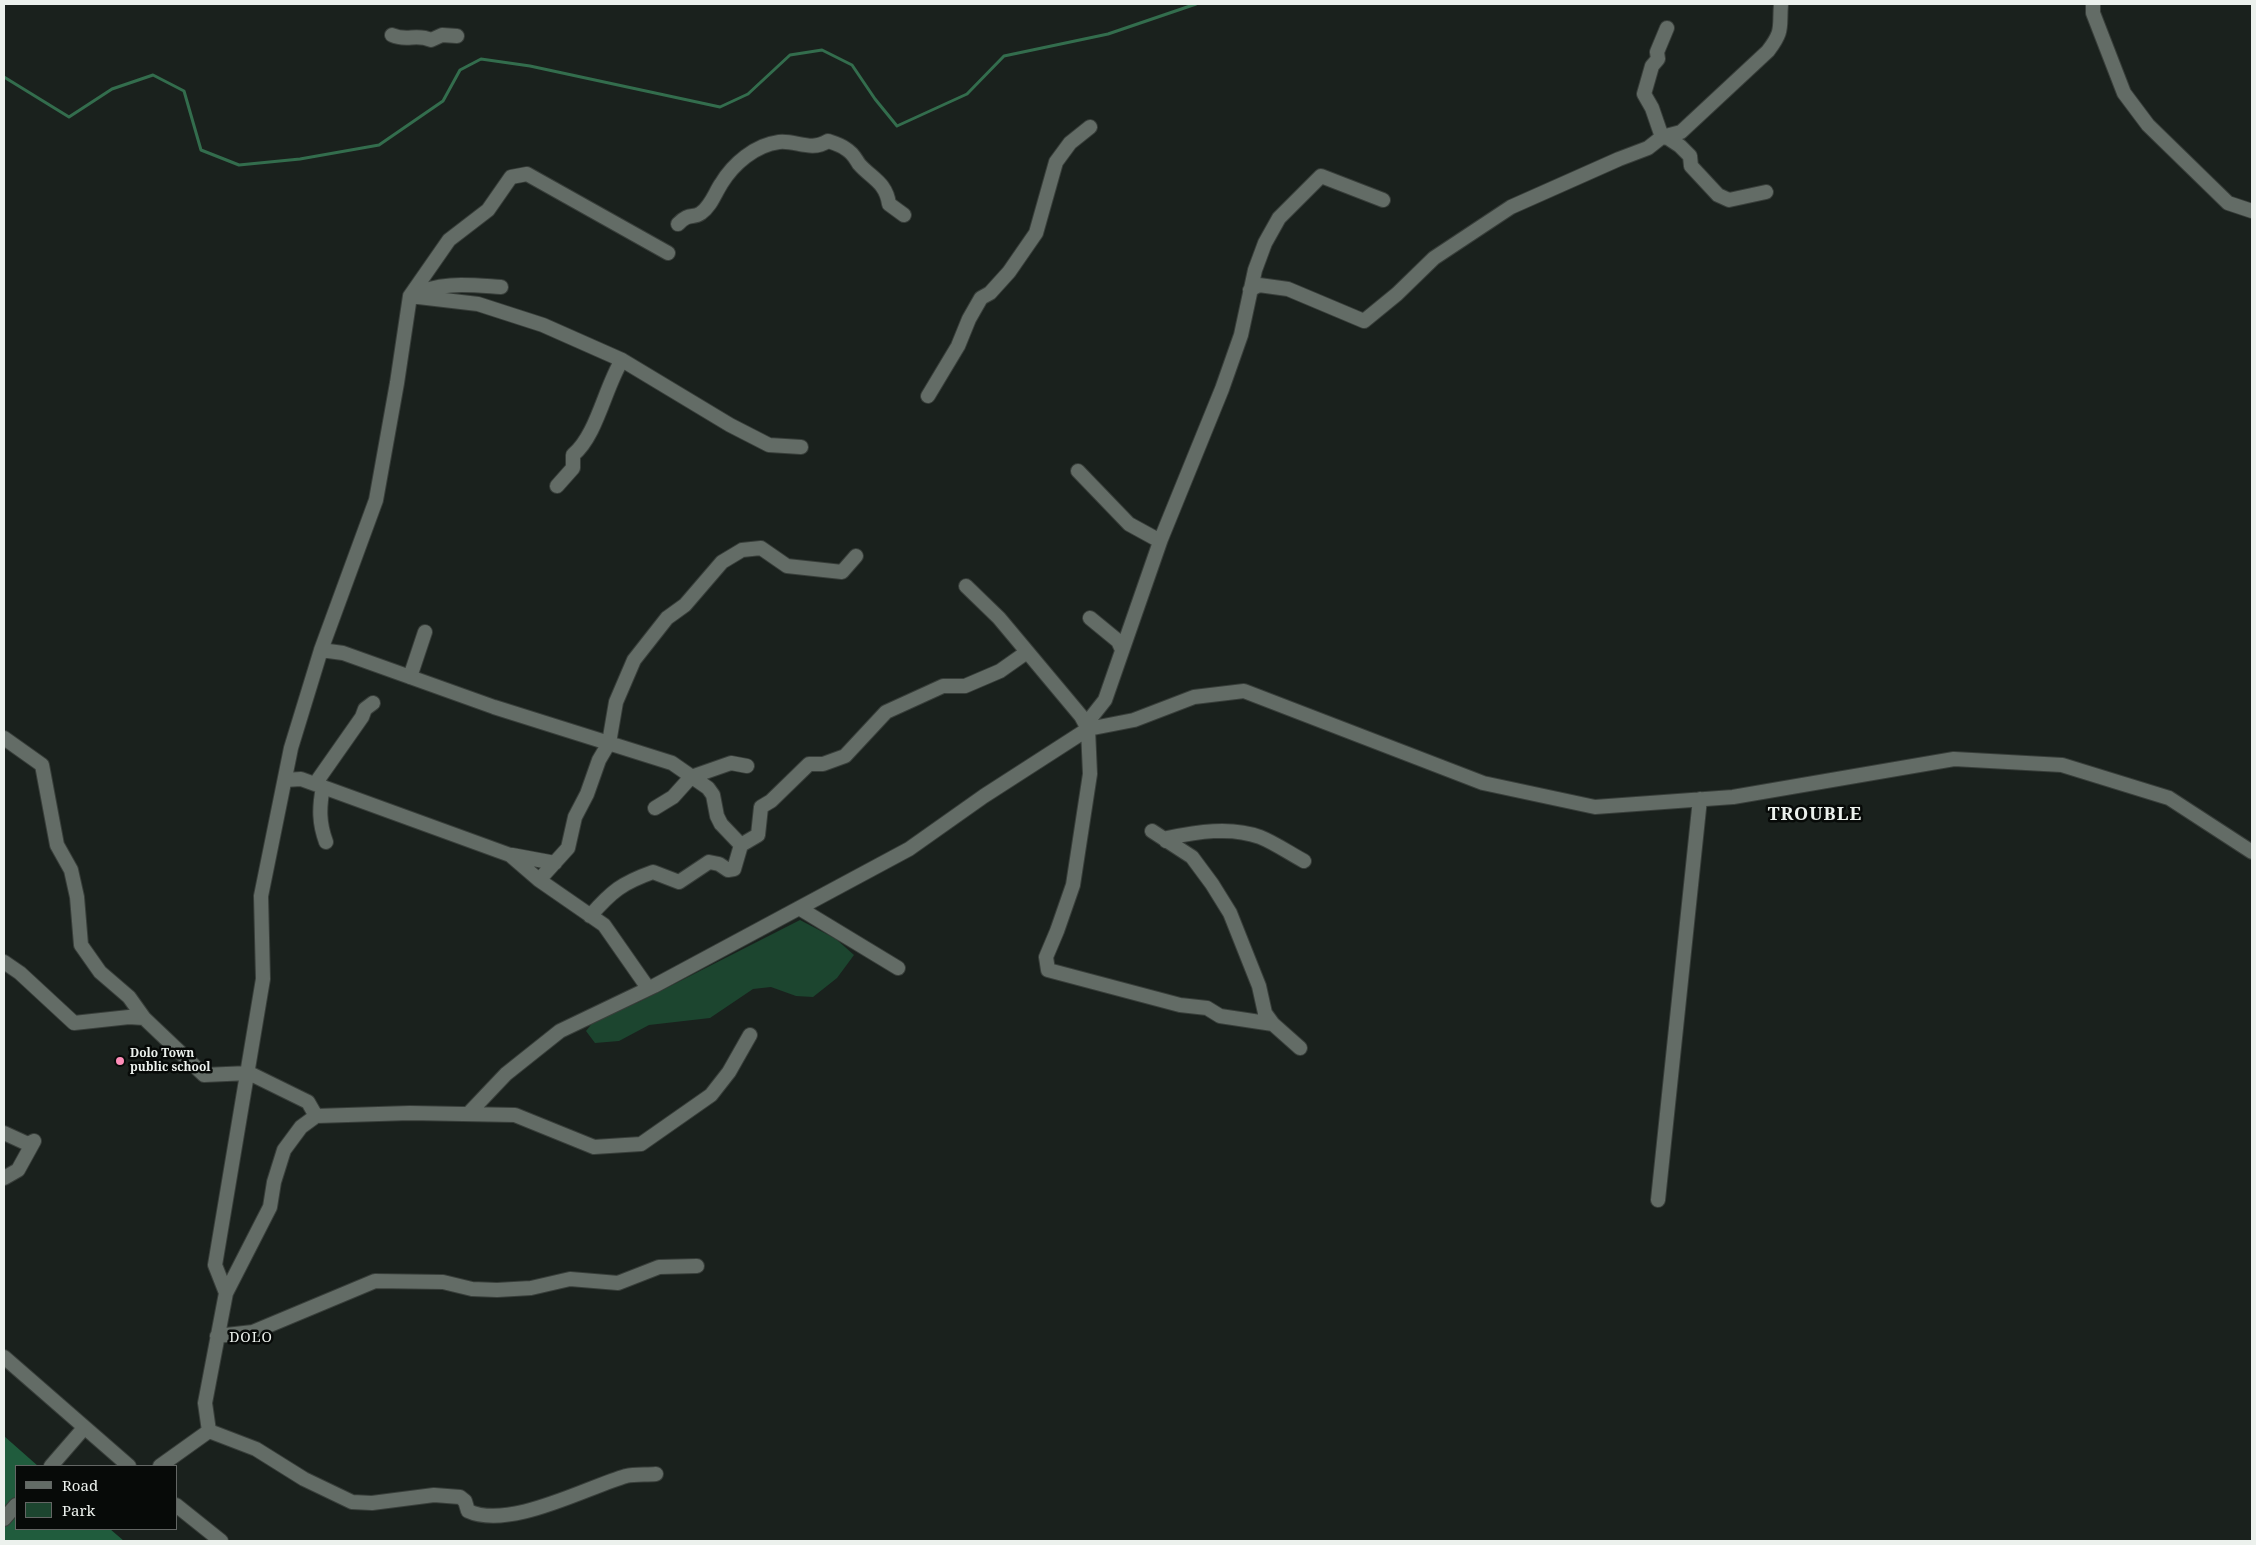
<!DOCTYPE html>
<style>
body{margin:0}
#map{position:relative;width:2256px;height:1545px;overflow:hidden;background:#1a211d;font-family:"Noto Serif",serif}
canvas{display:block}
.frame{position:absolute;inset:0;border:5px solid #ecf1ed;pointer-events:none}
.legend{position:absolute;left:15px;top:1465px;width:162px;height:65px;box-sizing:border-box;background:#070a08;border:1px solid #636664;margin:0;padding:6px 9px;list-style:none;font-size:15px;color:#ecf1ed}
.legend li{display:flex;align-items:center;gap:10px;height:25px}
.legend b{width:25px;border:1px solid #636664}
</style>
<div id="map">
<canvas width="2256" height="1545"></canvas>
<div class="frame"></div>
<ul class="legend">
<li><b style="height:6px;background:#636c66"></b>Road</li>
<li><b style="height:14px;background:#1c452f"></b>Park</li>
</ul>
</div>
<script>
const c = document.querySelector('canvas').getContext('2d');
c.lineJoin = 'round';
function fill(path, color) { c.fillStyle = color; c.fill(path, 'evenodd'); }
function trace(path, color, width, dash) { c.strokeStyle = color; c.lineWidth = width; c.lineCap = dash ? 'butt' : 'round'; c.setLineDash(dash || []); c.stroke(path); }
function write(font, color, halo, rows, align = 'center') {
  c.font = font + ' "Noto Serif",serif'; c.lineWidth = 5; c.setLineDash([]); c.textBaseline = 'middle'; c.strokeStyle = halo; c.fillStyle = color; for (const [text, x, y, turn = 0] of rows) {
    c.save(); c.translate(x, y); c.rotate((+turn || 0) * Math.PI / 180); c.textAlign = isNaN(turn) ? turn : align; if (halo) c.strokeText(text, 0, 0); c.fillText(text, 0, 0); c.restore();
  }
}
const green = new Path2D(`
 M800,920L836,939L854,955L837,978L813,997L796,996L771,987L753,989L710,1018L649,1025L619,1041L595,1043L586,1031L594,1021L639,1002Z`);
const forest = new Path2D(`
 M4,1436L38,1466H16V1529H110L124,1541H4Z`);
const stream = new Path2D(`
 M4,77L69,117L112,89L153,75L184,91L201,150L239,165L300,159L379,145L443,101L460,70L481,59L530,66L720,107L748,94L790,55L822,50L852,65L875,99L897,126L967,94L1004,56L1108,34L1196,4`);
const minor = new Path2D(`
 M2093,4V13L2124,93L2148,125L2228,203L2252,211
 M1667,28L1657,52L1658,59L1652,66L1644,94L1652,108L1662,137L1668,138L1680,146L1690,156L1691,166L1718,195L1729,200L1766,192
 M392,35C407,42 416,33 431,40L442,35L457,36
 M678,224C689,212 693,219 701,213C711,206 715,193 721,184C733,164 755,145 779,142C796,140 811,152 828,141C834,143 841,145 846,149C853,153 855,158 859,164C871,178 886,182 889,204L904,215
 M1250,290L1259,285L1288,289L1364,321L1397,294L1434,258L1511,207L1619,159L1648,148L1662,137L1681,132L1768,51C1784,30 1779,28 1781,4
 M410,296L478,304L543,325L622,360L730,425L769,445L801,447
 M411,296C441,281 469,285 501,287
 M928,396L958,346L969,319L981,298L990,293L1009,272L1036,233L1056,162L1070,143L1090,127
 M1078,471L1129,524L1160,541
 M557,486L573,468V455C597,435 605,387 622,360
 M966,586L999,618L1081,716L1088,729L1090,774L1073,885L1057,931L1046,957L1048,970L1180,1005L1207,1008L1220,1016L1273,1024L1265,1013L1259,986L1230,913L1212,884L1192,857L1152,831
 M1090,618L1118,641L1122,650
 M321,650L343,653L494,707L672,763L708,788L713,795L717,816L721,824L741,845
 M410,677L425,632
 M1086,724L1105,700L1161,539L1222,389L1241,335L1255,270L1265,243L1279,218L1321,176L1383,200
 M4,738L42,765L57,845L71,870L77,897L81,945L100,972L129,997L144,1018
 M285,780L301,779L510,855L539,880L604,925L648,988
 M315,784L362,717L365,709L373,703
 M323,787C319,808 319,823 326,842
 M655,808L673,797L691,777L731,763L747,766
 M1166,841L1167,838C1196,832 1231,826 1260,837C1275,843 1289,853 1304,861
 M512,855L555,863
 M539,880L568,848L575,817L587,794L599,760L609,743L616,702L634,660L667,618L685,605L722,562L742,550L761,548L787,566L842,572L856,556
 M799,908L898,968
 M590,916C612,891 622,883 653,872L679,882L709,862L719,864L728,870L734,869L741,845L758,835L761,807L771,801L809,764H823L845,756L886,712L943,686H965L1000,671L1027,652
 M4,962L20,973L74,1023L129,1017L144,1018L204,1075L249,1073L308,1102L316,1116
 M1273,1024L1300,1048
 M469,1113L506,1074L560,1031L654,986L909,849L984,796L1088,729L1134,720L1194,697L1244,691L1483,783L1595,807L1733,797L1954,759L2062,765L2169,798L2252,852
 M4,1133L28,1144L34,1141
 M4,1178L18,1170L34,1141
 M1658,1200L1700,799
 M226,1293L215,1265L263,979L261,896L291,748L321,650L376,500L397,383L410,296L449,240L488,210L511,177L527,174L668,253
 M217,1336L253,1332L375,1281L443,1282L472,1289L497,1290L531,1288L570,1279L618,1283L659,1267L697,1266
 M4,1357L129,1466
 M209,1431L256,1449L304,1479L352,1502L372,1503L434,1495L460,1497L465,1501L468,1511C509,1530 585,1488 626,1476C635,1474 647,1475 656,1474
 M51,1466L84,1428
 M160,1466L209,1431L205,1403L226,1293L270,1207L274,1182L284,1150L301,1127L316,1116L410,1113L515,1115L594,1147L641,1144L711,1095L729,1072L750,1035
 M176,1505L221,1541
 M4,1519L16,1505`);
const markers = [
 [120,1061,5,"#ff8eb9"]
];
const poiNames = [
 ["Dolo Town",130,1054],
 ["public school",130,1068]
];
const neighbourhoodNames = [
 ["DOLO",251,1338]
];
const districtNames = [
 ["TROUBLE",1815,815]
];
fill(green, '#1c452f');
fill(forest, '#205c3d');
trace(stream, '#336d4d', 3);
trace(minor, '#383e3a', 16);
trace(minor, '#636c66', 14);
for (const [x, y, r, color] of markers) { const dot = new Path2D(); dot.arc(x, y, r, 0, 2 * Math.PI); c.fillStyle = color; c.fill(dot); trace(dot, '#070a08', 2); }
write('bold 12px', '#ecf1ed', '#070a08', poiNames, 'left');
c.letterSpacing = '1px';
write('14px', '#ecf1ed', '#070a08', neighbourhoodNames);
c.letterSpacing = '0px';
c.letterSpacing = '1px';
write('bold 18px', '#ecf1ed', '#070a08', districtNames);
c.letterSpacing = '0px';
</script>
